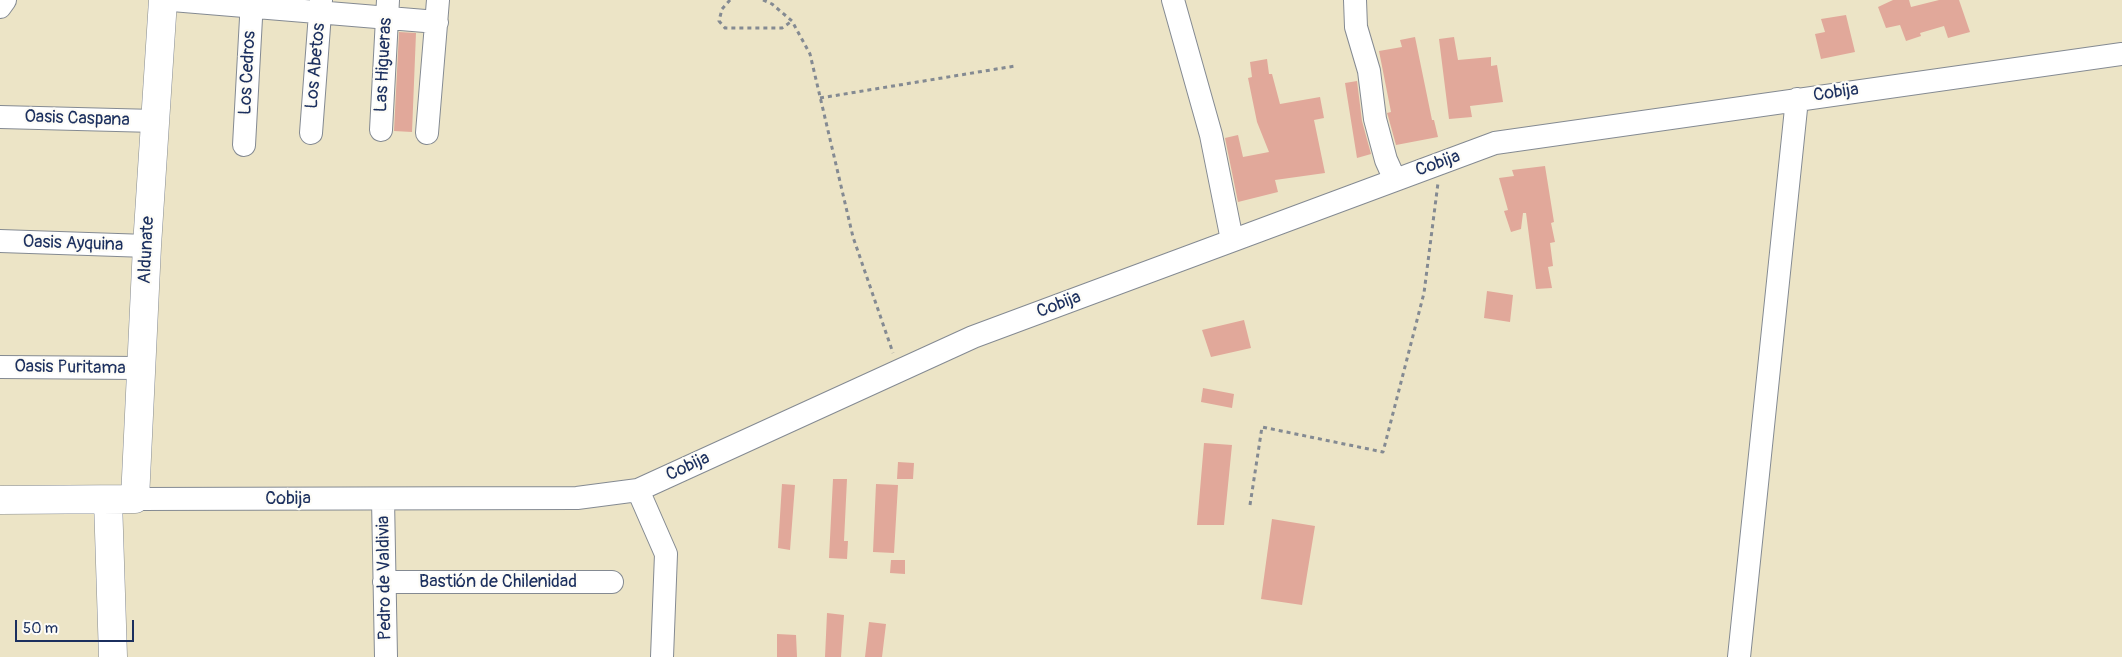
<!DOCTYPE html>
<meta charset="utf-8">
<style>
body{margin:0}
#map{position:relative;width:2122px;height:657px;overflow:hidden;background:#ece4c6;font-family:Pangolin,sans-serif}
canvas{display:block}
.scale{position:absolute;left:15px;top:620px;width:119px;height:22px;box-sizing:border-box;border:2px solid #1b2f5e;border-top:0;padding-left:6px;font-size:15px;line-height:18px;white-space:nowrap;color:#1b2f5e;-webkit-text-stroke:4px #fdfcf7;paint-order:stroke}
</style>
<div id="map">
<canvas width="2122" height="657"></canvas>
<div class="scale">50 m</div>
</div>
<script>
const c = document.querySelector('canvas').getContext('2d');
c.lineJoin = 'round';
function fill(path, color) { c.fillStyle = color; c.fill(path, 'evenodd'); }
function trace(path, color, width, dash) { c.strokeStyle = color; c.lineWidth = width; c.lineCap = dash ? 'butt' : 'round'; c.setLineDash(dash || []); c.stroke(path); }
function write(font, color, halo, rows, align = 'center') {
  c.font = font + ' Pangolin,sans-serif'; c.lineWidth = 4.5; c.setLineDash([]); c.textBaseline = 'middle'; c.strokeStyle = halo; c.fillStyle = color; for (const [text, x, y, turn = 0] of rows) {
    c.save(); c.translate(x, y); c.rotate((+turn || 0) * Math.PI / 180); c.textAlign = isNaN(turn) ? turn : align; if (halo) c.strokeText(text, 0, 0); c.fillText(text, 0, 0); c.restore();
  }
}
const building = new Path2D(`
 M1893,0H1909L1911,7L1939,0H1959L1970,32L1948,38L1944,26L1920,33L1921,36L1906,41L1900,25L1886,28L1878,7Z
 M1846,15L1855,52L1821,59L1815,34L1825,32L1821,19Z
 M399,32L416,33L412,132L394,131Z
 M1415,37L1432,120H1434L1438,137L1396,145L1388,116L1387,113L1391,112L1379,51L1402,47L1400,40Z
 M1454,37L1458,60L1491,57V66L1497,65L1503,102L1470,106L1472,117L1449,119L1439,39Z
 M1267,59L1269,74H1272L1280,104L1320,97L1324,118L1314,120L1325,173L1275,180L1278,192L1238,202L1225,138L1238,135L1243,157L1269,152L1257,122L1248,78L1252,77L1250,62Z
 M1357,81L1362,121L1371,154L1357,158L1345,83Z
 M1545,166L1554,222L1551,223L1555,242L1550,243L1553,266L1548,267L1552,288L1536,289L1526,213H1523L1521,229L1511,232L1504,211L1508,210L1499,178L1514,176L1512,170Z
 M1487,291L1513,295L1510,322L1484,318Z
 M1244,320L1251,348L1211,357L1202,330Z
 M1203,388L1234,394L1232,408L1201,402Z
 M1204,443L1232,445L1224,525H1197Z
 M898,462L914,463L913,479H897Z
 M833,479H847L844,541H848L847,559L829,558Z
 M782,484L795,485L790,550L778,548Z
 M876,484L898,485L894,553L873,552Z
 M1272,519L1315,526L1302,605L1261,599Z
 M891,560H905V574L890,573Z
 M827,613L844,615L841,657H825Z
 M869,622L886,624L882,657H865Z
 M777,634L796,635L797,657H777Z`);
const path = new Path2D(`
 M730,0L722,9L719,21L725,28H782L792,21
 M763,0L772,4L792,21L810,54L853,237L893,353
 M820,98L1015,66
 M1250,505L1262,427L1383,452L1424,293L1438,183`);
const minor = new Path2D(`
 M172,0L437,22
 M1173,0L1211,135L1232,240
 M1355,0L1356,27L1369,71L1375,119L1386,160L1395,180
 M0,7L5,0
 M0,117L155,121
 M381,130L388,0
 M311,133L321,0
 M427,133L438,0
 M244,145L252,0
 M0,241L147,246
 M0,367L140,368
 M638,490L666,554L662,657
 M135,499L577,498L638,490L973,337L1495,143L2122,54
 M383,499L386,657
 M384,582H612
 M1739,657L1797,99`);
const major = new Path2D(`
 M0,500L135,499L147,246L163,0
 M108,500L113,657`);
const streetNames = [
 ["Las Higueras",384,65,-87],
 ["Los Abetos",316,66,-85],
 ["Los Cedros",248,73,-87],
 ["Cobija",1836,93,-8],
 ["Oasis Caspana",77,119,2],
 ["Cobija",1438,164,-20],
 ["Oasis Ayquina",73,244,2],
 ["Aldunate",147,250,-87],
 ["Cobija",1059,305,-21],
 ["Oasis Puritama",70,368,1],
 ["Cobija",688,467,-25],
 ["Cobija",288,499],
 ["Pedro de Valdivia",385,578,-91],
 ["Bastión de Chilenidad",498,582]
];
fill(building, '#e1a89a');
trace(minor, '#848a92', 24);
trace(major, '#848a92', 29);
trace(path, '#848a92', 3, [4, 4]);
trace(minor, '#fff', 22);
trace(major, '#fff', 28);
write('18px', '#1b2f5e', '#fdfcf7', streetNames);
</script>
